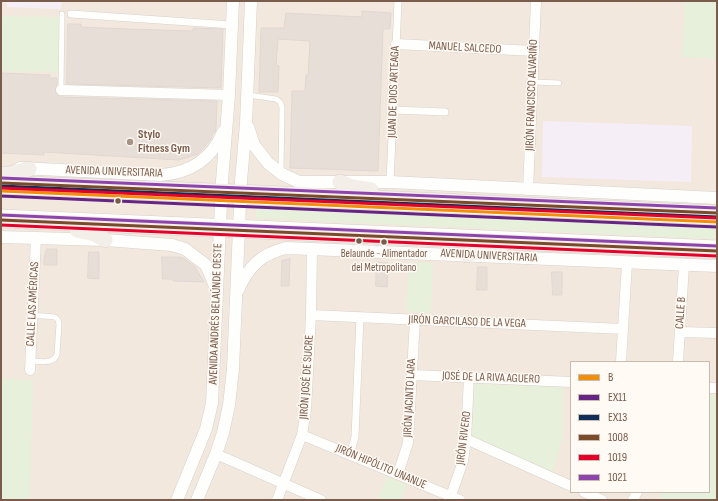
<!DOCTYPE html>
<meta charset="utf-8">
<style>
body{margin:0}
#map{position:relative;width:718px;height:501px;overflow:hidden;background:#f9f5f0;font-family:"Sofia Sans Condensed",sans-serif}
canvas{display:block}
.frame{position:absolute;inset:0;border:2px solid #7a5c4d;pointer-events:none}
.legend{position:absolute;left:570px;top:361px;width:140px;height:132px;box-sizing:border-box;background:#fffaf3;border:1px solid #cabbb1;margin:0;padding:5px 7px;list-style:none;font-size:12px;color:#7a5c4d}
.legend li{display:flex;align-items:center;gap:8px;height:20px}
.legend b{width:20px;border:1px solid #cabbb1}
</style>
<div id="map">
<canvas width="718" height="501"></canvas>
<div class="frame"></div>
<ul class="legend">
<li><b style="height:5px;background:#f28f08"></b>B</li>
<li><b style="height:5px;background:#662485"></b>EX11</li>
<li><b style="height:5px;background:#102c58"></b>EX13</li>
<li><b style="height:5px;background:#7a4b2a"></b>1008</li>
<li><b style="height:5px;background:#e4002b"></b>1019</li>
<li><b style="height:5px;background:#8e44ad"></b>1021</li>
</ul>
</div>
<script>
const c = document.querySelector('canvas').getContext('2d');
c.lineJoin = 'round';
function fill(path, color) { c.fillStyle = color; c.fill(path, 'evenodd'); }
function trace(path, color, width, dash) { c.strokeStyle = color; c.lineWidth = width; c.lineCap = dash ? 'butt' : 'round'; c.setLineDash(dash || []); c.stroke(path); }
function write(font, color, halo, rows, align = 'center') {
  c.font = font + ' "Sofia Sans Condensed",sans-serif'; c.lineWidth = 3; c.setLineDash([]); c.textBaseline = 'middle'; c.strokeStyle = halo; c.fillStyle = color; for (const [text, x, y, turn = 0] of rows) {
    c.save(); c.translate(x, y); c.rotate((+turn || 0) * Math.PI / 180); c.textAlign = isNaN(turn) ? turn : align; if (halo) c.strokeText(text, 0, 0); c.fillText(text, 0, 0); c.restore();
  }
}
const residential = new Path2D(`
 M1,1H717V500H1ZM571,362H709V492H571Z`);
const education = new Path2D(`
 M7,1H62L61,9L7,7Z
 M543,121L692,126L691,182L542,177Z`);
const green = new Path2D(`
 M685,1H717V59L682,57Z
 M1,16L60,17L59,72L1,71Z
 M256,206L717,226V239L256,218Z
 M409,262L433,263L431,313L406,311Z
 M1,379L33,380L30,500H1Z
 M474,384L563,387V435L553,472L472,436Z
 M709,394H717V500H659L661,492H709Z
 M387,477L407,485L401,500H377Z`);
const building = new Path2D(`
 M362,11L391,13L390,29H383L378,171L290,168L292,91H305L306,75H308L310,41L278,39L276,65L279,66L278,92H259L261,28H284L286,13L362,17Z
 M68,24H81V27L127,29L193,31V28L223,29L221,88L67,84Z
 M1,73L50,75V78H57V85L55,90L56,93L60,97L217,101L216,129L215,132H213L211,139L198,154L179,160L44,152V155L1,153Z
 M47,249H57V265H44V259Z
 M89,252H99V279L88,278Z
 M162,257H180L185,259L195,267L204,282L173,281V279H163Z
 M290,259L289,286H281L282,261Z
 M377,262L388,263L387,287L376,286Z
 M478,267H487V290H477Z
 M552,272H562V295H553Z`);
const service = new Path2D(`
 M533,82L559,83
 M61,90L62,14
 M248,95L276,99L280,102L282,107L281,171
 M1,191L717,222
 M1,212L717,243
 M30,361C39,361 54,365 57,354L59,324L58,320L55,317L32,315`);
const pedestrian = new Path2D(`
 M71,14L232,25
 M393,110L445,112
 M390,182L398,1
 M350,455L355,437L360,317`);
const minor = new Path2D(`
 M396,44L534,51
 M61,90L229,95
 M528,190L536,1
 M311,315L623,329
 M680,332L717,333
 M621,362L627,263
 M678,362L684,265
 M30,370L36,238
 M412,375L571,382
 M709,388H717
 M302,435L460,500
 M466,439L571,486
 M216,454L321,500
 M398,474L408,443L415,319
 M584,492L602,500
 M451,496L463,461L466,439L469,377
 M277,500L302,435L306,410L311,315L312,250
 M633,500L637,492`);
const tertiary = new Path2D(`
 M248,127L254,145L268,163L282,174L299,182H390L717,198
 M20,168L161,175C190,173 212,159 223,132
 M1,237L105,240L172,245L185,249L206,265L215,286
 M238,290C248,267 261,254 286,248L717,266
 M177,500L206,429L212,403L222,181L229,95L233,1
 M197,500L216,454L223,433L229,405L233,369L241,181L246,124L251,1`);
const primary = new Path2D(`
 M1,174H9L29,169
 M340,182L352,187L371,190
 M1,183L215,191L717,213
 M1,220L717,251
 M77,230L95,234L105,240
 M467,255L482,250L500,249`);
const bus1 = new Path2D(`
 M1,191L717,222`);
const bus2 = new Path2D(`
 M1,196L717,227`);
const bus3 = new Path2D(`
 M1,186L717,217`);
const bus4 = new Path2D(`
 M1,183L717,213
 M1,220L717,251`);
const bus5 = new Path2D(`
 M1,188L717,218
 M1,225L717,256`);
const bus6 = new Path2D(`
 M1,178L717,208
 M1,215L717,246`);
const markers = [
 [130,142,4,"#a69286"],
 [118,201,3.5,"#7a5c4d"],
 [359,241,3.5,"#7a5c4d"],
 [384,242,3.5,"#7a5c4d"]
];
const busNames = [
 ["Belaunde - Alimentador",384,254],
 ["del Metropolitano",384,268]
];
const streetNames = [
 ["MANUEL SALCEDO",465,48,3],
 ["JUAN DE DIOS ARTEAGA",394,92,-88],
 ["JIRÓN FRANCISCO ALVARIÑO",532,95,-88],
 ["AVENIDA UNIVERSITARIA",114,172,2],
 ["AVENIDA UNIVERSITARIA",489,256,3],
 ["CALLE LAS AMÉRICAS",33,304,-87],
 ["CALLE B",681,313,-86],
 ["AVENIDA ANDRÉS BELAÚNDE OESTE",216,314,-88],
 ["JIRÓN GARCILASO DE LA VEGA",467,322,2],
 ["JIRÓN JOSÉ DE SUCRE",307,377,-86],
 ["JOSÉ DE LA RIVA AGUERO",491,378,2],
 ["JIRÓN JACINTO LARA",410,398,-87],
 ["JIRÓN RIVERO",464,438,-83],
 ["JIRÓN HIPÓLITO UNANUE",381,467,23]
];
const poiNames = [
 ["Stylo",138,135],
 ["Fitness Gym",138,149]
];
fill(residential, '#f2e8de');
fill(education, '#f6eef6');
fill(green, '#e7f0db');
fill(building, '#e6ded7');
trace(building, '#e2d8d2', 1);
trace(service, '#d7d1cb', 6);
trace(pedestrian, '#d7d1cb', 8);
trace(minor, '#d7d1cb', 11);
trace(tertiary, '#d7d1cb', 13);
trace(primary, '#dad1cc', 16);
trace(service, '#fefefd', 5);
trace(pedestrian, '#fefefd', 7);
trace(minor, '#fefefd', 10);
trace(tertiary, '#fefefd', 12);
trace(primary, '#f3eee8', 15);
trace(bus1, '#f28f08', 3);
trace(bus2, '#662485', 3);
trace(bus3, '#102c58', 3);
trace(bus4, '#7a4b2a', 3);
trace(bus5, '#e4002b', 3);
trace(bus6, '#8e44ad', 3);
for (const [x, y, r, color] of markers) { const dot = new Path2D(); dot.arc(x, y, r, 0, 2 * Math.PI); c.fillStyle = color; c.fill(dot); trace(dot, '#fffaf3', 1.5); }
write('11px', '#7a5c4d', '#fffaf3', busNames);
write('12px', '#7a5c4d', '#fffaf3', streetNames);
write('bold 12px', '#7a5c4d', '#fffaf3', poiNames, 'left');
</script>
